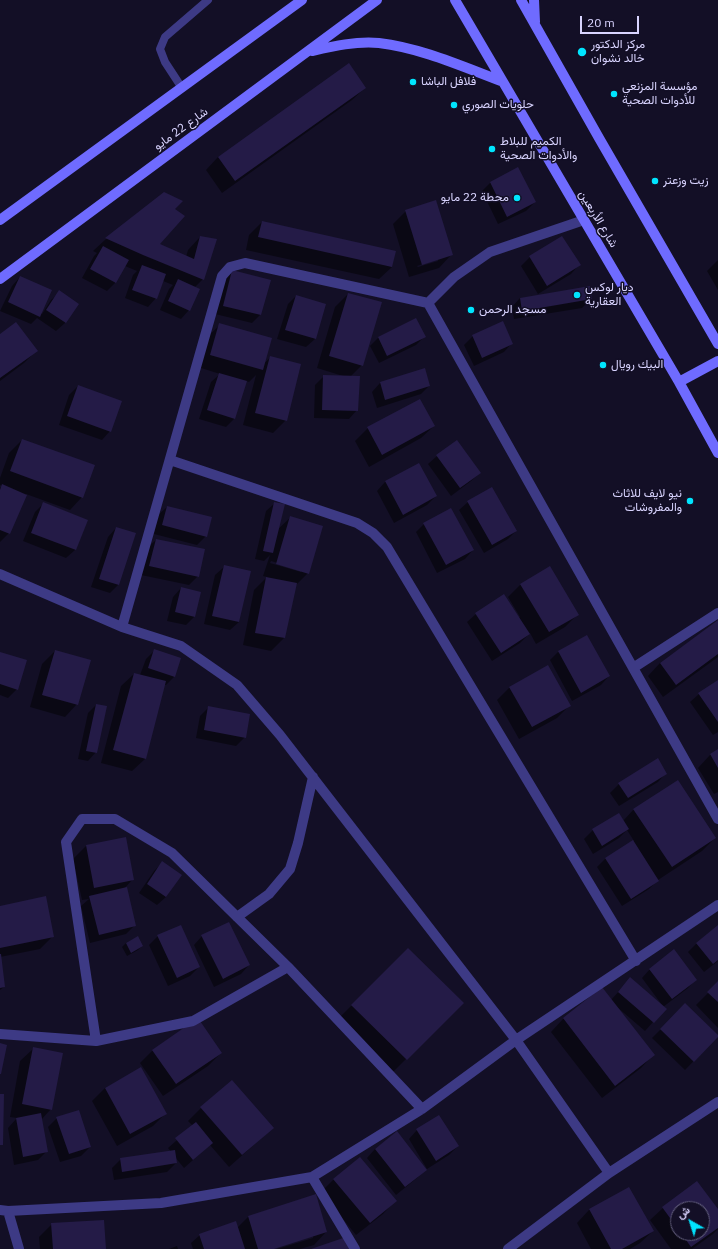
<!DOCTYPE html>
<meta charset="utf-8">
<style>
body{margin:0}
#map{position:relative;width:718px;height:1249px;overflow:hidden;background:#130f26;font-family:"IBM Plex Sans",Vazirmatn,sans-serif}
canvas{display:block}
.north{position:absolute;left:670px;top:1201px;width:40px;height:40px;box-sizing:border-box;background:#130f26;border:1px solid #625e7d;border-radius:50%;rotate:321deg;font-size:11px;font-weight:700;line-height:16px;text-align:center;color:#d9d4ff}
.north::after{content:'';display:block;margin:auto;width:14px;height:18px;background:#00e5ff;clip-path:polygon(50% 0,100% 100%,50% 72%,0 100%)}
.scale{position:absolute;left:580px;top:16px;width:59px;height:18px;box-sizing:border-box;border:2px solid #d9d4ff;border-top:0;padding-left:5px;font-size:12px;line-height:14px;white-space:nowrap;color:#d9d4ff;-webkit-text-stroke:3px #130f26;paint-order:stroke}
</style>
<div id="map">
<canvas width="718" height="1249"></canvas>
<div class="north">ش</div>
<div class="scale">20 m</div>
</div>
<script>
const c = document.querySelector('canvas').getContext('2d');
c.lineJoin = 'round';
function fill(path, color) { c.fillStyle = color; c.fill(path, 'evenodd'); }
function trace(path, color, width, dash) { c.strokeStyle = color; c.lineWidth = width; c.lineCap = dash ? 'butt' : 'round'; c.setLineDash(dash || []); c.stroke(path); }
function write(font, color, halo, rows, align = 'center') {
  c.font = font + ' "IBM Plex Sans",Vazirmatn,sans-serif'; c.lineWidth = 3; c.setLineDash([]); c.textBaseline = 'middle'; c.strokeStyle = halo; c.fillStyle = color; for (const [text, x, y, turn = 0] of rows) {
    c.save(); c.translate(x, y); c.rotate((+turn || 0) * Math.PI / 180); c.textAlign = isNaN(turn) ? turn : align; if (halo) c.strokeText(text, 0, 0); c.fillText(text, 0, 0); c.restore();
  }
}
const shadow = new Path2D(`
 M365,88L352,100L222,193L206,170L218,157Z
 M518,169L535,202L526,211L498,224L482,191L490,183Z
 M164,193L174,209L158,244L186,257L188,250L200,237L203,279L194,288L189,310L181,319L160,310L169,289L173,285L163,281L156,298L148,307L125,298L133,275L137,271L125,266L115,283L107,291L82,278L94,256L97,253L93,251L106,239Z
 M406,211L451,255L439,268L409,277L393,224ZM438,259V261L418,267L417,266Z
 M262,222L392,267L379,279L246,250L249,235Z
 M530,257L579,265L571,274L538,294L521,266Z
 M718,260V290L707,271Z
 M232,271L270,281L260,315L252,323L215,314L224,280Z
 M20,277L42,314L51,300L60,292L78,304L65,323L56,331L37,318L31,324L0,311L12,286Z
 M348,294L362,365L350,377L357,410L349,419L314,418L315,385L324,376H343L317,368L335,307Z
 M296,296L315,339L306,347L277,339L288,304Z
 M520,298L591,299L582,308L514,319L512,307Z
 M220,325L263,364L270,358L286,420L273,433L243,425L256,375L249,382L246,381L234,419L226,427L199,419L211,382L220,374L198,367L207,337Z
 M0,335L36,351L24,363L0,381Z
 M425,336L416,345L379,363L370,346L379,337Z
 M473,336L512,343L504,352L474,366L464,345Z
 M380,383L429,386L421,394L377,408L372,392Z
 M78,386L110,431L102,440L59,425L69,395Z
 M434,426L421,438L369,467L355,441L368,428Z
 M22,440L82,497L70,510L26,494L9,533L0,542V488L2,486L0,485V478L9,453Z
 M437,456L480,473L471,481L451,496L428,464Z
 M418,464L436,496L427,505L394,523L377,491L385,482Z
 M468,502L516,531L508,539L484,553L459,510Z
 M44,503L87,520L75,550L66,558L23,541L35,512Z
 M275,503L277,530L291,517L308,573L295,586L284,638L271,651L243,645L254,590L267,577L263,576L270,555L264,561L255,559L266,511ZM271,561L301,570V572L270,563Z
 M167,507L206,536L197,545L154,534L158,515Z
 M424,524L473,550L465,559L437,573L416,532Z
 M116,528L118,585L110,593L91,587L108,537Z
 M156,540L198,576L189,585L141,575L147,548Z
 M224,567L239,622L230,630L204,624L215,575Z
 M521,584L578,614L565,627L536,644L530,633L520,643L492,661L467,622L476,614L518,618L520,617L508,597Z
 M181,588L195,616L186,625L167,621L173,597Z
 M718,621V657L663,697L648,676L660,663Z
 M155,650L174,677L166,685H164L145,759L132,771L101,763L121,686L134,674L140,675L146,659Z
 M55,651L77,704L65,717L30,707L42,664Z
 M558,652L609,676L601,685L572,701L550,660Z
 M0,653L17,689L8,698L0,695Z
 M718,681V732L713,735L690,702L699,694Z
 M510,687L570,705L557,718L519,739L497,700Z
 M96,705V752L88,761L78,759L88,713Z
 M209,707L245,737L236,746L196,738L200,716Z
 M718,751V792L714,794L698,768L710,755Z
 M666,773L658,782L619,806L610,793L619,784Z
 M634,809L715,838L702,851L658,880L649,889L622,906L597,867L606,858L634,841L627,830L619,838L593,854L584,839L593,830L619,814L623,821Z
 M125,838L133,879L123,890L135,925L126,934L90,943L81,906L89,899L82,900L73,859L86,846Z
 M162,863L180,875L166,897L157,905L139,893L154,871Z
 M0,907L53,936L40,949L0,957L4,987L0,990Z
 M718,926V961L704,972L688,952L697,943Z
 M158,936L199,967L190,976L168,986L149,945Z
 M202,936L249,965L241,974L214,987L194,945Z
 M137,937L142,946L138,950L127,956L122,947L126,943Z
 M408,949L462,1003L389,1076L335,1022Z
 M650,969L696,979L688,988L663,1007L653,1022L645,1031L617,1007L653,1055L641,1068L602,1098L551,1032L563,1019L602,989L611,1000L630,979L662,1005L642,978Z
 M718,983V1028L696,1005Z
 M685,1005L718,1036L685,1070L652,1038Z
 M33,1049L51,1109L41,1120L47,1151L38,1160L14,1165L8,1128L17,1118L10,1117L20,1061Z
 M153,1050L221,1053L208,1066L163,1096L140,1063Z
 M141,1068L166,1113L153,1126L117,1146L92,1101L105,1088Z
 M201,1108L273,1128L229,1167L210,1145L184,1168L175,1157L176,1163L167,1172L114,1180L112,1168L121,1159L171,1152L168,1148L193,1126L188,1121Z
 M57,1118L90,1147L81,1156L60,1162L48,1127Z
 M417,1130L458,1146L449,1155L427,1169L409,1139Z
 M397,1133L425,1170L417,1178L396,1195L367,1158L375,1149Z
 M334,1179L395,1201L383,1214L356,1235L321,1192Z
 M697,1182L718,1211V1229L713,1234L692,1249H671L650,1220L663,1208ZM678,1209H702V1233H678Z
 M628,1188L653,1231L640,1243L630,1249H591L577,1223L589,1210Z
 M249,1216L326,1232L314,1245L300,1249H277L313,1238V1236L271,1249H193L191,1243L200,1235L237,1228Z
 M52,1224L105,1249H40L39,1237Z
 M177,1246L178,1249H169Z`);
const building = new Path2D(`
 M349,63L366,88L235,181L218,157Z
 M518,167L536,202L507,217L490,182Z
 M164,192L183,201L175,209L185,216L160,244L194,259L200,236L217,239L204,280L143,255L105,238Z
 M436,200L453,255L422,265L405,210Z
 M262,221L396,251L392,267L258,237Z
 M562,236L581,265L547,286L529,256Z
 M103,246L129,260L116,283L90,269Z
 M142,265L166,274L157,299L132,290Z
 M232,270L271,280L261,315L223,306Z
 M20,276L52,290L40,317L8,302Z
 M178,279L200,289L190,311L168,301Z
 M590,286L592,299L522,311L520,298Z
 M59,290L79,304L66,323L46,310Z
 M348,293L382,302L363,366L329,356Z
 M296,295L326,304L316,339L285,330Z
 M416,318L426,337L387,356L378,337Z
 M503,321L513,344L482,358L472,335Z
 M16,322L38,351L0,378V334Z
 M219,323L272,338L263,370L210,355Z
 M270,356L301,364L287,421L255,413Z
 M425,368L430,386L385,400L380,382Z
 M219,373L247,381L235,419L207,410Z
 M323,375L360,376L358,411L322,410Z
 M78,385L122,401L111,432L67,416Z
 M420,399L435,426L382,455L367,427Z
 M22,439L95,465L83,498L10,471Z
 M457,440L481,473L460,488L436,455Z
 M419,463L437,496L403,515L385,481Z
 M2,484L27,495L10,534L0,530V490Z
 M492,487L517,531L492,545L467,501Z
 M43,502L88,520L76,550L31,533Z
 M274,502L285,504L273,553L263,551Z
 M167,506L212,517L207,537L162,525Z
 M451,508L474,550L446,565L423,523Z
 M290,516L323,526L309,574L276,564Z
 M116,527L136,533L119,585L99,579Z
 M156,539L205,549L199,577L149,566Z
 M224,565L251,571L239,622L212,616Z
 M550,566L579,615L549,632L520,584Z
 M266,577L297,583L285,638L255,633Z
 M181,587L201,592L195,617L175,612Z
 M504,594L530,634L501,653L475,613Z
 M718,620V654L676,685L660,663Z
 M587,635L610,676L581,693L558,651Z
 M154,649L181,658L175,677L148,668Z
 M55,650L91,660L78,705L42,695Z
 M0,652L27,660L18,690L0,684Z
 M548,665L571,706L532,727L509,687Z
 M134,673L166,681L146,759L113,750Z
 M718,680V722L698,693Z
 M96,704L107,706L97,753L86,751Z
 M208,706L250,714L246,738L204,730Z
 M718,749V768L710,754Z
 M658,758L667,774L628,798L618,783Z
 M678,780L716,838L672,867L633,809Z
 M619,813L629,829L602,846L592,829Z
 M126,837L134,880L94,888L86,845Z
 M633,840L659,881L631,899L605,858Z
 M162,861L182,875L166,897L147,884Z
 M127,887L136,926L99,935L89,896Z
 M46,896L54,937L0,948V906Z
 M229,922L250,965L223,979L201,935Z
 M181,925L200,967L177,978L157,935Z
 M718,925V960L713,964L696,943Z
 M138,936L143,946L131,953L126,943Z
 M408,948L464,1003L407,1060L351,1005Z
 M674,949L697,980L672,999L649,969Z
 M0,954H1L5,987L0,988Z
 M630,977L667,1009L654,1023L618,992Z
 M718,981V1002L707,992Z
 M602,987L655,1055L615,1086L563,1018Z
 M685,1003L718,1035V1037L694,1062L660,1029Z
 M198,1018L222,1053L176,1084L152,1050Z
 M0,1043L7,1045L1,1074H0Z
 M33,1047L63,1053L52,1110L22,1104Z
 M141,1067L167,1114L130,1134L105,1088Z
 M232,1080L274,1128L242,1155L200,1107Z
 M0,1094H4L3,1145H0Z
 M79,1110L91,1147L69,1154L56,1117Z
 M41,1113L48,1152L23,1157L16,1118Z
 M439,1115L459,1146L436,1161L416,1129Z
 M196,1122L213,1143L193,1160L175,1138Z
 M397,1131L427,1170L405,1187L375,1149Z
 M175,1150L177,1163L122,1172L120,1158Z
 M360,1157L397,1201L370,1223L333,1179Z
 M697,1181L718,1209V1228L691,1247L681,1233H702V1209H678V1229L662,1207Z
 M629,1187L654,1231L622,1249H611L589,1209Z
 M316,1194L327,1232L274,1249H258L248,1216Z
 M104,1220L106,1249H53L51,1223Z
 M236,1221L245,1249H204L199,1234Z
 M346,1237L350,1249H311Z`);
const lane = new Path2D(`
 M182,88L165,62L160,49L165,37L208,0`);
const street = new Path2D(`
 M428,303L454,277L490,252L584,220
 M170,460L357,523L373,533L387,547L636,961
 M0,574L122,627L181,646L237,685L280,735L516,1040L609,1173
 M122,627L222,276L230,267L245,263L428,303L718,819
 M633,668L718,613
 M237,917L269,894L290,869L298,843L313,777
 M0,1034L96,1041L193,1021L288,967
 M96,1041L66,842L82,819H115L172,853L288,967L422,1109
 M312,1177L355,1249
 M0,1210L8,1211L161,1203L312,1177L422,1109L516,1040L718,905
 M8,1211L19,1249
 M508,1249L609,1173L718,1102`);
const secondary = new Path2D(`
 M455,0L679,382L718,453
 M521,0L599,138L718,344
 M534,0L535,22
 M312,51C334,46 356,41 379,43C421,48 461,66 501,81
 M0,220L302,0
 M0,279L377,0
 M679,382L718,361`);
const markers = [
 [582,52,5,"#00e5ff"],
 [413,82,4,"#00e5ff"],
 [614,94,4,"#00e5ff"],
 [454,105,4,"#00e5ff"],
 [492,149,4,"#00e5ff"],
 [655,181,4,"#00e5ff"],
 [517,198,4,"#00e5ff"],
 [577,295,4,"#00e5ff"],
 [471,310,4,"#00e5ff"],
 [603,365,4,"#00e5ff"],
 [690,501,4,"#00e5ff"]
];
const poiNames = [
 ["مركز الدكتور",591,45],
 ["خالد نشوان",591,59],
 ["فلافل الباشا",421,82],
 ["مؤسسة المزنعي",622,87],
 ["للأدوات الصحية",622,101],
 ["حلويات الصوري",462,105],
 ["الكميم للبلاط",500,142],
 ["والأدوات الصحية",500,156],
 ["زيت وزعتر",663,181],
 ["محطة 22 مايو",509,198,"right"],
 ["ديار لوكس",585,288],
 ["العقارية",585,302],
 ["مسجد الرحمن",479,310],
 ["البيك رويال",611,365],
 ["نيو لايف للاثاث",682,494,"right"],
 ["والمفروشات",682,508,"right"]
];
const streetNames = [
 ["شارع 22 مايو",181,129,-36],
 ["شارع الأربعين",598,219,59]
];
fill(shadow, '#0007');
fill(building, '#241b47');
trace(lane, '#3d3a85', 8);
trace(street, '#3d3a85', 10);
trace(secondary, '#6f6bff', 10);
for (const [x, y, r, color] of markers) { const dot = new Path2D(); dot.arc(x, y, r, 0, 2 * Math.PI); c.fillStyle = color; c.fill(dot); trace(dot, '#130f26', 1.5); }
write('12px', '#d9d4ff', '#130f26', poiNames, 'left');
write('12px', '#d9d4ff', '#130f26', streetNames);
</script>
